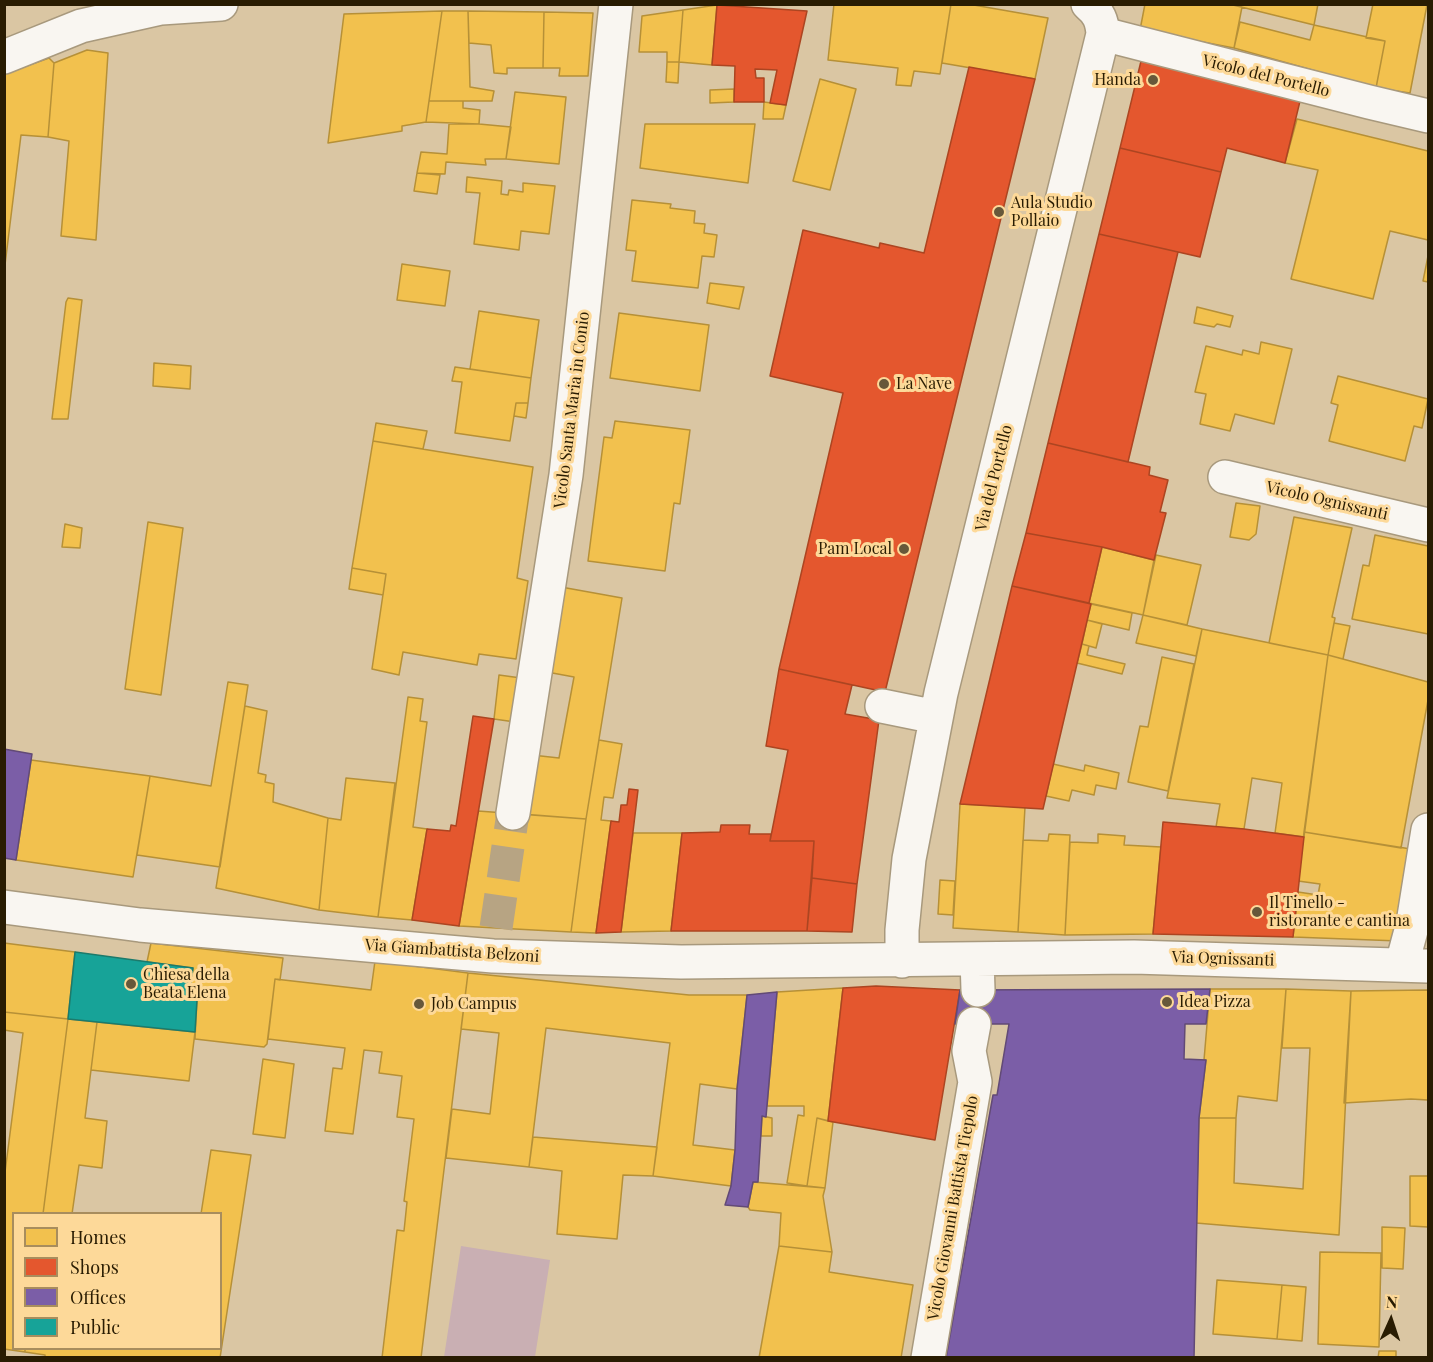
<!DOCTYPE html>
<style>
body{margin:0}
#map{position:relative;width:1433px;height:1362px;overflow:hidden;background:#dac6a3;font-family:"Playfair Display",serif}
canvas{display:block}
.frame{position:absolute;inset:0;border:6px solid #291c02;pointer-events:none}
.legend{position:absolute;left:12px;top:1212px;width:210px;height:138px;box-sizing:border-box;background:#fdd999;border:2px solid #a88d5d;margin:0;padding:8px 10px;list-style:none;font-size:18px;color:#291c02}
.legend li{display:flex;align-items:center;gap:12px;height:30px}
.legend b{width:30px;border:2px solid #a88d5d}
.north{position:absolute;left:1361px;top:1290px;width:60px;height:60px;-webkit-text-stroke:4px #fdd999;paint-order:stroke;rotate:3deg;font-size:16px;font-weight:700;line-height:24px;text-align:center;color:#291c02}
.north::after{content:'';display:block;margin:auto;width:21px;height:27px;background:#291c02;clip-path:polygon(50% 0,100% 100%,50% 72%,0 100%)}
</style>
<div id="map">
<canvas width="1433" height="1362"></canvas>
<div class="frame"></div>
<ul class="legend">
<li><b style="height:16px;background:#f2c14e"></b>Homes</li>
<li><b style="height:16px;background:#e4572e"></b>Shops</li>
<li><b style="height:16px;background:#7b5ea7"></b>Offices</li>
<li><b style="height:16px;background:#17a398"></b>Public</li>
</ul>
<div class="north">N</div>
</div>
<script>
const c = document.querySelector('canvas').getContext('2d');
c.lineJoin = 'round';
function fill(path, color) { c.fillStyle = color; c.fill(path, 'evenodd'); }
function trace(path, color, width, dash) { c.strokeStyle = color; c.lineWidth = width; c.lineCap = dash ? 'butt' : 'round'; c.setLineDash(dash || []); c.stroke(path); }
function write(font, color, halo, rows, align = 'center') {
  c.font = font + ' "Playfair Display",serif'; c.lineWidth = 6; c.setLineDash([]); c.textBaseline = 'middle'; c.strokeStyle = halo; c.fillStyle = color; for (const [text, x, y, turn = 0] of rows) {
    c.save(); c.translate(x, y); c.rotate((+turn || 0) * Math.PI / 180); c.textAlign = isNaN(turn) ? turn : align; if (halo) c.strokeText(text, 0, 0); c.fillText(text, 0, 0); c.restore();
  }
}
const green = new Path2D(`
 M461,1246L550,1260L535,1357H444Z`);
const homes = new Path2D(`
 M834,4H951L940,74L914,71L911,86L896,85L898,68L828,60Z
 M951,4H968L1048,18L1035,79L942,63Z
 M1145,4H1229L1242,7L1234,48L1140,30Z
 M1229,4H1318L1314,25Z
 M1373,4L1427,5L1410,93L1376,88L1385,41L1366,38Z
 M717,5L712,65L679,62L683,10Z
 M683,10L679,62H667V52H639L642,16Z
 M442,11H468L470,87L494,91L492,101H429Z
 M442,11L426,122L402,126V131L328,143L344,14Z
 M468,11L544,12L543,68H507V74L494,73L491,45L469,43Z
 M544,12L593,13L588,76H559L560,68H543Z
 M1240,22L1310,40L1314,25L1385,41L1376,88L1234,48Z
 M87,50L108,53L96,240L61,236L69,141L48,137L54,63Z
 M49,58L54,63L48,137L21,135L4,273V74Z
 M667,62H679L678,83L666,82Z
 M820,79L856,89L830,190L793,181Z
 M734,89V102L710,103V90Z
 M515,92L566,97L559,164L506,159Z
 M429,101H463V108L480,110L479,124L426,122Z
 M764,102L786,105L783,119H763Z
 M1297,119L1428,151V240L1390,231L1373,299L1291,279L1318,170L1285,163Z
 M449,124H479L511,127L506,159H485L486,165L446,162L445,174L417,173L421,152L447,154Z
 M645,124H755L748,183L640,168Z
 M417,173L440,175L437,194L414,191Z
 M467,177L502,181L501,194L508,195L509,190L523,192V183L555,186L549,234L521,231L519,250L474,244L480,193L466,192Z
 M632,200L671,204L670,208L695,211L694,223L705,224L704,233L717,235L714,257L702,256L698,288L632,281L636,251L626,250Z
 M1428,256V282L1423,281Z
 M402,264L450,271L445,306L397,300Z
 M710,283L744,287L739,309L707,303Z
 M68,298L82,300L68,419H52L66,302Z
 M1197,307L1233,316L1230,327L1217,324L1214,327L1194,323Z
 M479,311L539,320L531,378L470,369Z
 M619,313L709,325L700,391L610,378Z
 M1261,342L1292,349L1274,424L1235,414L1230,431L1200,424L1206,394L1195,392L1206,346L1242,355L1243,350L1259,354Z
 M154,363L191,366L190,389L153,386Z
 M455,367L531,378L528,403H516L510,441L455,433L462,382L452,381Z
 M1338,376L1428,399L1422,428L1414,426L1405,461L1329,441L1338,405L1331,403Z
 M516,403H528L526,418L514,416Z
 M615,421L690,430L680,504L674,503L665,571L588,561L604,437L612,438Z
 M376,423L427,431L423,449L373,441Z
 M373,441L533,467L517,578L528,581L516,659L479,654L477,665L403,652L399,675L372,669L386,574L352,568Z
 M1236,503L1260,506L1256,534L1249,540L1230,537Z
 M1294,517L1352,528L1332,617L1335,618L1328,655L1269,643Z
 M148,522L183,528L161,695L125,689Z
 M65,524L82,528L80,548L62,547Z
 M1375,535L1428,546V634L1352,619L1363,565L1369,566Z
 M1102,547L1154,560L1143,615L1089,603Z
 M1156,555L1201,565L1187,625L1143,615Z
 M352,568L386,574L383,595L349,589Z
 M561,587L622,598L586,819L522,814L532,755L559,758L574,677L547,672Z
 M1091,604L1132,613L1129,630L1087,620Z
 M1143,615L1202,629L1196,656L1136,643Z
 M1087,620L1102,624L1096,648L1082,644Z
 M1334,623L1350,626L1343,659L1328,655Z
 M1202,629L1328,655L1304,837L1275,833L1282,783L1252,778L1244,829L1216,827L1220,804L1167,798Z
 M1082,644L1089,646L1087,655L1125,664L1122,674L1077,663Z
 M1328,655L1428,682V700L1401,848L1304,832Z
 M1162,657L1194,664L1168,791L1128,782L1140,726L1148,727Z
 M499,675L521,678L515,722L494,719Z
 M228,682L248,685L220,867L137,855L150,776L211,786Z
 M408,697L423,699L420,721L427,722L413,827L427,829L412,920L378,917Z
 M245,706L267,711L258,773L266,775L265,782L274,784L273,802L328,818L319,910L216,888Z
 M599,740L622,744L613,798L604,797L601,820L611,821L596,933L571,932L586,819Z
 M31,760L150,776L133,877L16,860Z
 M1053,764L1084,771L1085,765L1119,773L1116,789L1096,785L1094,795L1072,790L1069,801L1046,796Z
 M346,778L395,783L378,917L319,910L328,818L341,820Z
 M960,804L1025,807L1018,932L953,928Z
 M478,811L586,819L571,932L459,926Z
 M1304,832L1417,850L1399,941L1293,937L1298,892L1318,895L1320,884L1298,881Z
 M633,833H682L671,931L621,932Z
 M1049,834L1070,835L1065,935L1018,932L1023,840L1048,841Z
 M1098,834L1125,836L1124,845L1161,847L1153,934L1065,935L1070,842L1098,843Z
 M940,880L955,881L953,915L938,914Z
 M4,943L75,952L68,1019L4,1012Z
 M151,943L283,958L280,980L275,979L267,1044L264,1047L195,1039L197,1000H189L193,968L147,962Z
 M375,961L468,973L421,1358H382L397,1230L404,1231L407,1202L404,1201L414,1119L397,1117L402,1076L379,1073L382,1052L364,1050L353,1134L325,1131L333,1068L342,1069L345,1048L268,1039L275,979L371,990Z
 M468,973L689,995H747L737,1089L700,1084L693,1145L735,1150L731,1186L653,1176L670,1043L546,1028L529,1167L446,1158L452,1109L490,1114L499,1033L461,1029Z
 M843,988L828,1121L817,1118L807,1186L787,1183L798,1115L804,1116V1106H767L777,992Z
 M1210,989H1286L1277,1101L1238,1096L1236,1118H1199L1206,1060H1204Z
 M1286,989L1351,991L1339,1235L1196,1223L1199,1118H1236L1234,1183L1303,1189L1310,1048H1282Z
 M1428,990V1100L1411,1099L1344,1103L1351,991Z
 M4,1012L68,1019L43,1214H14V1348H25V1352L4,1349V1180L23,1033L4,1030Z
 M68,1019L97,1022L85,1118L107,1121L102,1168L79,1165L72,1214H43Z
 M97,1022L195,1032L189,1081L91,1070Z
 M263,1059L294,1064L285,1138L253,1134Z
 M762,1116L772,1118V1136H761Z
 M817,1118L833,1122L825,1188L807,1186Z
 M533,1137L657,1147L653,1176L623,1175L617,1239L557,1234L562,1171L529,1167Z
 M211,1150L251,1155L220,1358H45V1355L25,1352V1348H220V1214H201Z
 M1410,1176H1428V1227L1410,1226Z
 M753,1182L825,1188L823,1196L832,1252L779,1246L781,1213L750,1210L748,1207Z
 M1382,1227L1405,1228L1403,1269L1382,1268Z
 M779,1246L832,1252L829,1272L913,1285L901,1358H759Z
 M1320,1252L1381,1253L1379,1347L1318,1344Z
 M1217,1280L1282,1285L1277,1339L1213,1334Z
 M1282,1285L1306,1287L1302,1341L1277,1339Z
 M1379,1351H1396V1358H1378Z`);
const shops = new Path2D(`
 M717,5L807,11L786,105L770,103L777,70L755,69L756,78H764V102H734L735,66L712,65Z
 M1142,57L1301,97L1285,163L1227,148L1221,172L1120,148Z
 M969,67L1035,79L885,692L779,669L843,393L770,376L803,230L879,248L880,243L924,253Z
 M1120,148L1221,172L1200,257L1099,234Z
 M1099,234L1178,252L1128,462L1048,443Z
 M1048,443L1150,467L1149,475L1168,480L1160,512L1166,513L1154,560L1102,547L1026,533Z
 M1026,533L1102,547L1089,603L1012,586Z
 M1012,586L1091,604L1043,809L960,804Z
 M779,669L852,685L845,714L879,720L857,884L812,878L814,841H770L788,750L766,746Z
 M473,716L494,719L459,926L412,920L427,829L450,831L451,825L456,826Z
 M629,789L638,790L621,932L596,933L611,821L619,822L621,805H627Z
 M1163,822L1244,829L1304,837L1293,937L1153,934Z
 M721,825H750L749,834H771L770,841H814L807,931H671L682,833L720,832Z
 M812,878L857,884L852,932L807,931Z
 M876,986L960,990L935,1140L828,1121L843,988Z`);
const offices = new Path2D(`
 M4,749L32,754L16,860L4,858Z
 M1210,989L1206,1024H1185L1184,1059L1206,1060L1199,1118L1194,1358H946L993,1095H997L1009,1024H955L960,990Z
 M777,992L766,1117L762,1116L758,1182H753L748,1207L725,1205L731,1186L735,1150L737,1089L747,995Z`);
const public = new Path2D(`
 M75,952L193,968L189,1000H197L195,1032L68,1019Z`);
const minorTunnel = new Path2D(`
 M496,928L513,813`);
const minor = new Path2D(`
 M1103,34L1369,102L1428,116
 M4,57L81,26L161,8L221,4
 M1225,477L1428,525
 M882,706L936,717
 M513,813L566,475L616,4
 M4,907L140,925L493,956L681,962L1134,957L1428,966
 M977,959L978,990
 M902,961V930L909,859L941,693L1103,34C1102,21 1099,13 1088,4
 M1402,964L1413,923L1428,830
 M928,1358L975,1082L969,1051L974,1024`);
const markers = [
 [1153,80,6,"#67583a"],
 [999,212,6,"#67583a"],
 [884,384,6,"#67583a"],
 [904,549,6,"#67583a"],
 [1257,912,6,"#67583a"],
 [131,984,6,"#67583a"],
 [1167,1002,6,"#67583a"],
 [419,1004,6,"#67583a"]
];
const streetNames = [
 ["Vicolo del Portello",1266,76,14],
 ["Vicolo Santa Maria in Conio",572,410,-83],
 ["Via del Portello",994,478,-76],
 ["Vicolo Ognissanti",1327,501,13],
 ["Via Giambattista Belzoni",452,951,4],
 ["Via Ognissanti",1223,959,2],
 ["Vicolo Giovanni Battista Tiepolo",953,1208,-80]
];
const poiNames = [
 ["Handa",1141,80,"right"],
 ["Aula Studio",1011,203],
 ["Pollaio",1011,221],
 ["La Nave",896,384],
 ["Pam Local",892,549,"right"],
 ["Il Tinello -",1269,903],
 ["ristorante e cantina",1269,921],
 ["Chiesa della",143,975],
 ["Beata Elena",143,993],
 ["Idea Pizza",1179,1002],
 ["Job Campus",431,1004]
];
fill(green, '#c9afb3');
fill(homes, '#f2c14e');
trace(homes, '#b69037', 1.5);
fill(shops, '#e4572e');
trace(shops, '#ac4521', 1.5);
fill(offices, '#7b5ea7');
trace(offices, '#624a76', 1.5);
fill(public, '#17a398');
trace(public, '#1c7a6b', 1.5);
trace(minorTunnel, '#b7a483', 33, [33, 16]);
trace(minor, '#a8997d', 36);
trace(minor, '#f9f6f1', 33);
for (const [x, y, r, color] of markers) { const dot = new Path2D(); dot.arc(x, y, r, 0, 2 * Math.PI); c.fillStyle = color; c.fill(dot); trace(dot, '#fdd999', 2); }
write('16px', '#291c02', '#fdd999', streetNames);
write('16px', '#291c02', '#fdd999', poiNames, 'left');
</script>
